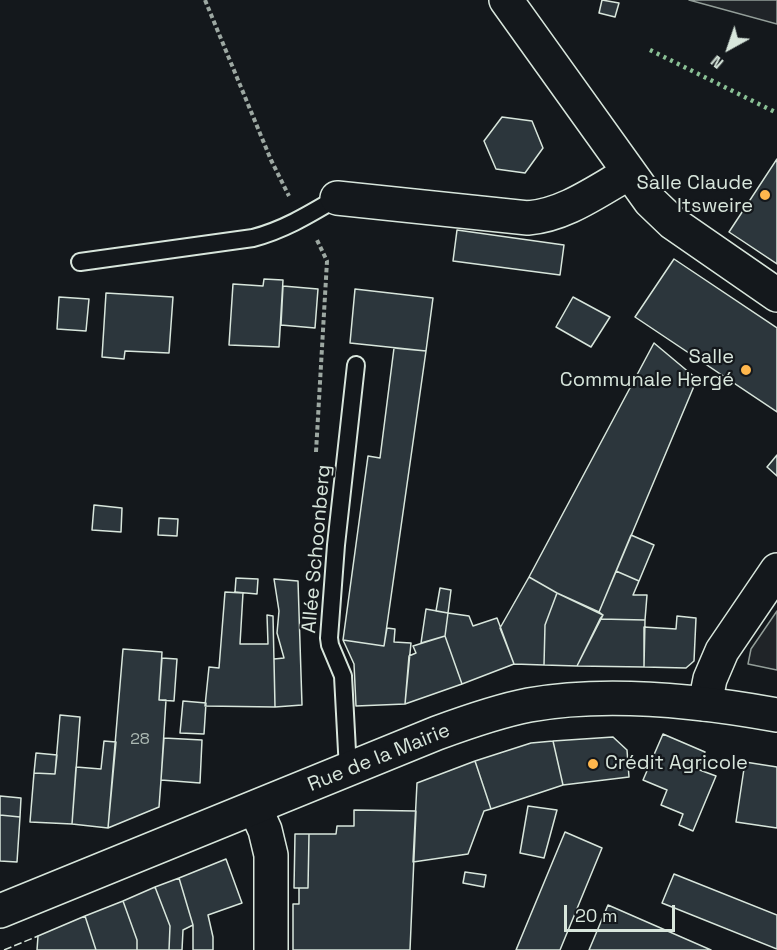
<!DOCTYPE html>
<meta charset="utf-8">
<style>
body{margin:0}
#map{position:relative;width:777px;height:950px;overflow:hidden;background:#14181c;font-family:"Space Grotesk",sans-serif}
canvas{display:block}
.north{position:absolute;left:699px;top:18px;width:60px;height:60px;-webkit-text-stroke:4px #14181c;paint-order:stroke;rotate:220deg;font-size:16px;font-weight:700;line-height:24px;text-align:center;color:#d8e6dc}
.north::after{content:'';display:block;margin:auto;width:21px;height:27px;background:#d8e6dc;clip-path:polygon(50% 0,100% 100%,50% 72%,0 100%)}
.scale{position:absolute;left:564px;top:905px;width:111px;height:27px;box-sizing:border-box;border:3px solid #d8e6dc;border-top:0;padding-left:8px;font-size:18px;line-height:21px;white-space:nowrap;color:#d8e6dc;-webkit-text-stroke:4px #14181c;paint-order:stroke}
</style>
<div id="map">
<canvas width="777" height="950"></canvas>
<div class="north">N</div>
<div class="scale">20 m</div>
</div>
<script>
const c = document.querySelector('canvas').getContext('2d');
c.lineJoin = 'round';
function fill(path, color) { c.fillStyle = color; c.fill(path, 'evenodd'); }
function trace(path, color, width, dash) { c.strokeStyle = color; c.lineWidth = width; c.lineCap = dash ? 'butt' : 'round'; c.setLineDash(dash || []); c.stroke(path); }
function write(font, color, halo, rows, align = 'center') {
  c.font = font + ' "Space Grotesk",sans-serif'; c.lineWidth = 4.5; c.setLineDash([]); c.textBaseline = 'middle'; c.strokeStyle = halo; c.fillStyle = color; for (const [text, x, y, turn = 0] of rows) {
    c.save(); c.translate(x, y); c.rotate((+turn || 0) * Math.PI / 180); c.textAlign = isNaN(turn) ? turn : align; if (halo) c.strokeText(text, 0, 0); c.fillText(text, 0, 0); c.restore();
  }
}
const green = new Path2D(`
 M689,0H777V24Z
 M777,611V670L748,664L751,649Z`);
const building = new Path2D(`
 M602,0L619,3L615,17L599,13Z
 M502,117L532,121L543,148L525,173L496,169L484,141Z
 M777,159V264L729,232Z
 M457,230L564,245L560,275L453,261Z
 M674,259L777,328V412L635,317Z
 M264,279L283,280L279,347L229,345L233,284L263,286Z
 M283,286L318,289L315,328L281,325Z
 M355,289L433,298L426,351L350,343Z
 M106,293L173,297L169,353L125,351L124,359L102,357Z
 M59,297L89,299L86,331L57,329Z
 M573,297L610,317L591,347L556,327Z
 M654,343L697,379L599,612L557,593L529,577Z
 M394,348L426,351L384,646L343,640L368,456L380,458Z
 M777,455V476L767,467Z
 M94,505L122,508L121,532L92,530Z
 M159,518L178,519L177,536L158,535Z
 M631,535L654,545L639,581L616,571Z
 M616,571L639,581L633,595H647L645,620L600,619L603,615L599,612Z
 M529,577L557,593L545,625L544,665L514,664L500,628Z
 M236,578L258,579L257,594L235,592Z
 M274,579L298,581L302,705L275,707L274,659L284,658L277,633L279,611Z
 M440,588L451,590L448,613L436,611Z
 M225,592L243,593L240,644H268L267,615L273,616L275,707L205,706L209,667L219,668Z
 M557,593L603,615L577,666L544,665L545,625Z
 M426,609L448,613L445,636L421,643Z
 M448,613L469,616L473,626L497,618L514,664L462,684L445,636Z
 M677,616L696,618L694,661L686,668L644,667V627L676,629Z
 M600,619L645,620L644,667L577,666Z
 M387,628L395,629L394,642L411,643L405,704L356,706L354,664L343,640L384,646Z
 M445,636L462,684L405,704L409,656L416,653L413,646Z
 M123,649L162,652L159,700H166L161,780L159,807L108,828Z
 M162,658L177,659L174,701L159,700Z
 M183,701L206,703L204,734L180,733Z
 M60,715L80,717L72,824L30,822L34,773L55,774Z
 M663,734L705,752L697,769L716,776L693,831L679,825L683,814L661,805L667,790L643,780Z
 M613,737L627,750L629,777L563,785L553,741Z
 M164,738L202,740L200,783L161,780Z
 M104,741L116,742L108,828L72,824L76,767L101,769Z
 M553,741L563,785L491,809L475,761L531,743Z
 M36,753L57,755L55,774L34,773Z
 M475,761L491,809L484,811L468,854L413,862L417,783Z
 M745,762L777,767V828L736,822Z
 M0,796L21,798L20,817L0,815Z
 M528,806L557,810L544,858L520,853Z
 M354,810L416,811L410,950H293V904H299V888H308L309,834H336L337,826H354Z
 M0,815L20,817L17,862L0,861Z
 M565,832L602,848L560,950H516Z
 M295,834H309L308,888H294Z
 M226,859L242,903L208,915L213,937V950H193V925L179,878Z
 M465,872L486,875L484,887L463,883Z
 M674,874L777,915V949L662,903Z
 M179,878L193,925L183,930L182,950H169L170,926L155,887Z
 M155,887L170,926L169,950H137V940L123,901Z
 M123,901L137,940V950H96L85,916Z
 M608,905L711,950H589Z
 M85,916L96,950H37L38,936Z`);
const path = new Path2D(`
 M205,0L271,160L289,196
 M316,452L327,261L317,240`);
const lane = new Path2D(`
 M80,262L253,238C284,230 310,214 337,198
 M348,770L343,676L330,645L329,638L336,545L356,365`);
const street = new Path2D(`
 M506,0L650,201L673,223L777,295
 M337,198L528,218C565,215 597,191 629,173
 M705,704L710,679L722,651L777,570
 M255,808L265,830L271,855V950`);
const secondary = new Path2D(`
 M0,911L437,733C467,722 498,711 529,705C607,691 700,701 777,715`);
const hedge = new Path2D(`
 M650,50L777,113`);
const fence = new Path2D(`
 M4,950L38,936`);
const markers = [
 [765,195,6,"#ffb74d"],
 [746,370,6,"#ffb74d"],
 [593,764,6,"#ffb74d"]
];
const numberNames = [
 ["28",140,740]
];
const poiNames = [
 ["Salle Claude",753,184],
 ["Itsweire",753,207],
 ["Salle",734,358],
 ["Communale Hergé",734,381],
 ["Crédit Agricole",605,764,"left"]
];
const streetNames = [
 ["Allée Schoonberg",317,549,-85],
 ["Rue de la Mairie",379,758,-22]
];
fill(green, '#202428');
trace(green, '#939e99', 1.5);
fill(building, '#2c363c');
trace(building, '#d8e6dc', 1.5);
trace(lane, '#d8e6dc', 20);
trace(street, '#d8e6dc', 36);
trace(secondary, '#d8e6dc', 36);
trace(path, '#9da8a2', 4, [4.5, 3]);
trace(lane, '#14181c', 16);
trace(street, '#14181c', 33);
trace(secondary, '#14181c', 33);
trace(hedge, '#8ac095', 4.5, [3, 4.5]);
trace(fence, '#d8e6dc', 1.5, [8, 3]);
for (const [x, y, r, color] of markers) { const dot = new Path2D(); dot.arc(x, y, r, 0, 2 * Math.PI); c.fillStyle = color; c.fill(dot); trace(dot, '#14181c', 2); }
write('16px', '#adbab4', null, numberNames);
write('20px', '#d8e6dc', '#14181c', poiNames, 'right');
write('20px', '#d8e6dc', '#14181c', streetNames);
</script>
